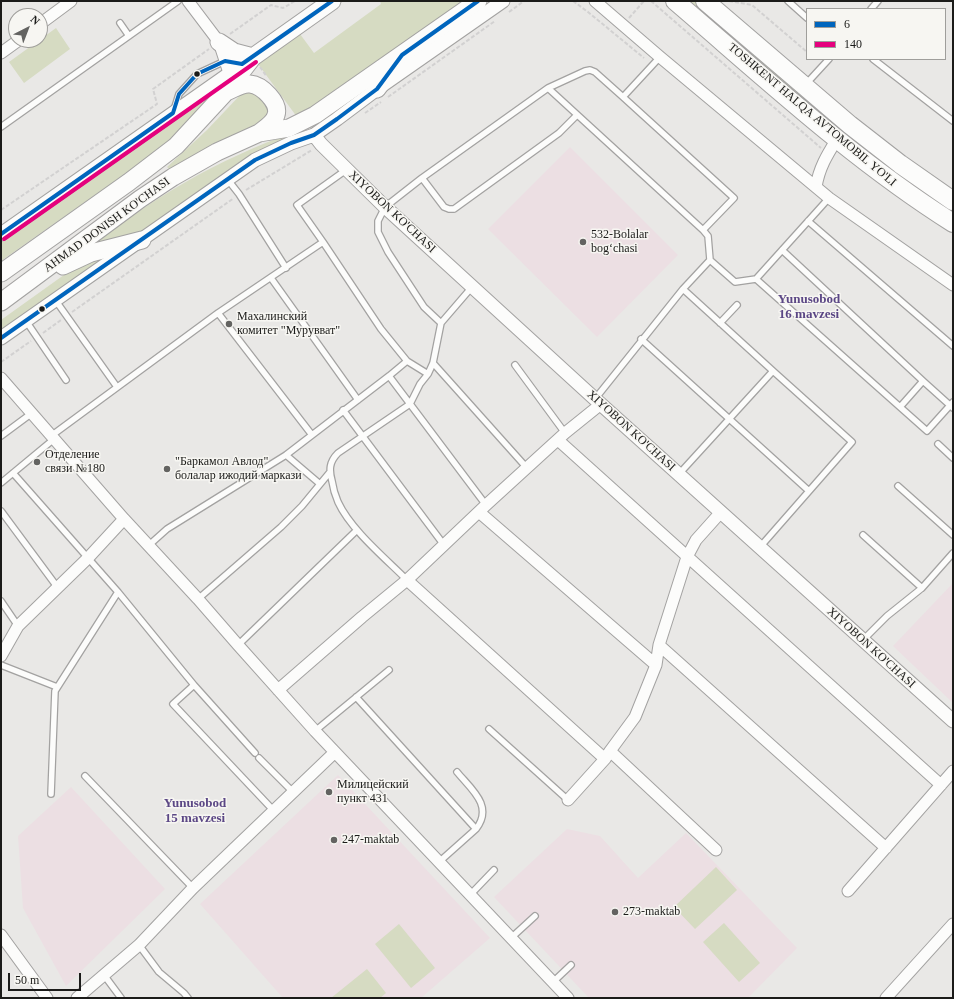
<!DOCTYPE html>
<meta charset="utf-8">
<style>
body{margin:0}
#map{position:relative;width:954px;height:999px;overflow:hidden;background:#e9e8e6;font-family:"Times New Roman",serif}
canvas{display:block}
.frame{position:absolute;inset:0;border:2px solid #1b1b19;pointer-events:none}
.legend{position:absolute;left:806px;top:8px;width:140px;height:52px;box-sizing:border-box;background:#f7f6f2;border:1px solid #9f9e9b;margin:0;padding:5px 7px;list-style:none;font-size:12px;color:#1b1b19}
.legend li{display:flex;align-items:center;gap:8px;height:20px}
.legend b{width:20px;border:1px solid #9f9e9b}
.north{position:absolute;left:8px;top:8px;width:40px;height:40px;box-sizing:border-box;background:#f7f6f2;border:1px solid #9f9e9b;border-radius:50%;rotate:42deg;font-size:11px;font-weight:700;line-height:16px;text-align:center;color:#1b1b19}
.north::after{content:'';display:block;margin:auto;width:14px;height:18px;background:#636361;clip-path:polygon(50% 0,100% 100%,50% 72%,0 100%)}
.scale{position:absolute;left:8px;top:973px;width:73px;height:18px;box-sizing:border-box;border:2px solid #1b1b19;border-top:0;padding-left:5px;font-size:12px;line-height:14px;white-space:nowrap;color:#1b1b19;-webkit-text-stroke:3px #f7f6f2;paint-order:stroke}
</style>
<div id="map">
<canvas width="954" height="999"></canvas>
<div class="frame"></div>
<ul class="legend">
<li><b style="height:5px;background:#0065bd"></b>6</li>
<li><b style="height:5px;background:#e5007d"></b>140</li>
</ul>
<div class="north">N</div>
<div class="scale">50 m</div>
</div>
<script>
const c = document.querySelector('canvas').getContext('2d');
c.lineJoin = 'round';
function fill(path, color) { c.fillStyle = color; c.fill(path, 'evenodd'); }
function trace(path, color, width, dash) { c.strokeStyle = color; c.lineWidth = width; c.lineCap = dash ? 'butt' : 'round'; c.setLineDash(dash || []); c.stroke(path); }
function write(font, color, halo, rows, align = 'center') {
  c.font = font + ' "Times New Roman",serif'; c.lineWidth = 3; c.setLineDash([]); c.textBaseline = 'middle'; c.strokeStyle = halo; c.fillStyle = color; for (const [text, x, y, turn = 0] of rows) {
    c.save(); c.translate(x, y); c.rotate((+turn || 0) * Math.PI / 180); c.textAlign = isNaN(turn) ? turn : align; if (halo) c.strokeText(text, 0, 0); c.fillText(text, 0, 0); c.restore();
  }
}
const education = new Path2D(`
 M570,147L678,255L597,337L488,229Z
 M953,583V703L893,646Z
 M338,775L490,938L421,998H283L200,904Z
 M71,787L165,889L66,986L23,908L18,836Z
 M567,829L600,836L638,878L686,833L797,948L748,998H589L494,897Z`);
const green = new Path2D(`
 M380,1H469L297,117L258,64L300,34L314,53L381,4Z
 M684,1H695L853,135L953,208V217L896,179Z
 M56,28L70,49L24,83L9,62Z
 M220,86L179,132L155,153L1,261V241Z
 M251,90L269,107V120L170,170L167,167L207,130L243,92Z
 M297,131L299,134L263,149L252,155L141,232L134,233L92,249V244C122,223 152,201 184,183C220,162 258,145 297,131Z
 M112,253L1,331V320L89,257Z
 M716,867L737,890L695,929L674,907Z
 M724,923L760,963L739,982L703,942Z
 M399,924L435,968L411,988L375,944Z
 M367,969L386,993L380,998H331Z`);
const path = new Path2D(`
 M573,1L588,12L644,58
 M651,1L821,148
 M729,1L752,5L807,52
 M509,12L524,1
 M629,18L644,1
 M230,34L271,5L283,8L295,1
 M260,67L267,77
 M388,97L495,21
 M365,113L381,102
 M246,190L312,150
 M1,210L157,104L153,89L209,49
 M72,312L234,198
 M43,333L61,320
 M1,362L31,341`);
const service = new Path2D(`
 M788,1L807,18
 M871,9L878,1
 M120,23L129,36
 M660,57L623,97L734,198L703,230
 M873,59L953,121
 M806,84L829,59
 M548,88L585,71L590,70L595,72L623,97
 M174,110L179,94L197,74L225,61L240,64
 M1,127L178,1
 M422,178L444,207L449,209H454L559,133L577,115
 M228,180L239,194L286,268
 M808,221L953,346
 M323,242L381,329L407,361
 M782,250L923,381L900,407
 M271,278L358,400
 M756,279L927,431L953,402
 M683,289L773,371
 M56,301L117,387
 M218,313L312,435
 M26,321L66,380
 M441,323L424,307L388,252L378,232V221L385,207L422,178L548,88L703,230L708,236L710,260L735,282L756,279L829,198
 M720,323L737,305
 M641,339L809,491
 M433,363L527,468
 M515,365L565,433
 M389,376L486,505
 M923,381L953,408
 M595,399L683,289L710,260
 M343,410L444,545
 M1,436L32,413
 M51,436L218,313L323,242L297,205L346,170
 M938,444L953,458
 M286,455L320,484
 M13,473L118,592L55,691L51,794
 M679,474L773,371L852,442L760,547
 M1,483L54,439
 M898,486L953,535
 M1,511L58,588
 M863,535L922,588
 M148,546L167,529L286,455L389,376L407,361L428,374L433,363L441,323L472,287
 M407,580C385,558 351,530 338,502C335,495 333,488 332,481C329,470 329,462 338,453L410,404L420,384L428,374
 M118,592L194,685L173,704L274,811
 M198,599L281,527L302,506L330,472
 M1,601L18,626
 M863,640L887,616L922,588L953,553
 M238,645L357,530
 M1,665L57,687
 M194,685L255,753
 M356,697L476,829
 M489,729L568,800
 M315,731L389,670
 M259,758L293,792
 M85,776L193,888
 M439,862L476,829C494,806 471,789 457,772
 M470,895L494,870
 M511,938L535,916
 M139,945L159,972L184,993L188,998
 M104,975L121,998
 M553,982L571,965`);
const minor = new Path2D(`
 M188,1L219,42L232,82
 M595,1L660,57L829,198L953,285
 M40,24L71,1
 M1,53L19,40
 M816,187C819,168 827,155 837,139
 M1,378L124,519L198,599L238,645L315,731L568,998
 M558,440L941,785
 M479,512L656,665
 M407,580L605,759
 M659,645L886,848
 M1,656L18,626L88,558L124,519
 M278,690L362,617L407,580L486,505L565,433L601,404
 M610,751L716,850
 M568,800L605,759L610,751L635,717L656,665L659,645L687,557L696,540L721,512
 M848,891L953,771
 M1,935L47,998
 M77,998L139,945L193,888L335,752
 M886,998L953,924`);
const tertiary = new Path2D(`
 M314,135L321,144L385,207L595,399L953,721
 M1,234L243,64
 M1,338L255,160L291,143L314,135L337,119L377,89L503,1`);
const primary = new Path2D(`
 M219,42L234,52L253,57
 M377,89L394,66
 M226,92C234,89 242,83 250,84C262,85 280,103 276,115C274,123 265,128 259,133
 M63,266L91,253L142,240
 M1,273L129,182L176,146L225,93L253,57L332,1
 M1,302L140,199L173,177L217,152L259,133L289,128L315,115L478,1`);
const trunk = new Path2D(`
 M675,1C765,78 853,160 953,223
 M705,1L850,125L900,164L953,201`);
const bus1 = new Path2D(`
 M1,234L173,113L179,94L197,74L225,61L242,64L332,1
 M1,338L255,160L291,143L314,135L337,119L377,89L402,55L478,1`);
const bus2 = new Path2D(`
 M4,239L256,62`);
const markers = [
 [197,74,3.5,"#1b1b19"],
 [583,242,4,"#636361"],
 [42,309,3.5,"#1b1b19"],
 [229,324,4,"#636361"],
 [37,462,4,"#636361"],
 [167,469,4,"#636361"],
 [329,792,4,"#636361"],
 [334,840,4,"#636361"],
 [615,912,4,"#636361"]
];
const streetNames = [
 ["TOSHKENT HALQA AVTOMOBIL YO'LI",812,115,40],
 ["XIYOBON KO'CHASI",392,212,43],
 ["AHMAD DONISH KO'CHASI",107,225,-36],
 ["XIYOBON KO'CHASI",631,431,42],
 ["XIYOBON KO'CHASI",871,648,42]
];
const poiNames = [
 ["532-Bolalar",591,235],
 ["bogʻchasi",591,249],
 ["Махалинский",237,317],
 ["комитет \"Мурувват\"",237,331],
 ["Отделение",45,455],
 ["связи №180",45,469],
 ["\"Баркамол Авлод\"",175,462],
 ["болалар ижодий маркази",175,476],
 ["Милицейский",337,785],
 ["пункт 431",337,799],
 ["247-maktab",342,840],
 ["273-maktab",623,912]
];
const neighbourhoodNames = [
 ["Yunusobod",809,300],
 ["16 mavzesi",809,315],
 ["Yunusobod",195,804],
 ["15 mavzesi",195,819]
];
fill(education, '#ecdfe3');
fill(green, '#d6dbc2');
trace(service, '#a3a2a1', 8);
trace(minor, '#a3a2a1', 13);
trace(tertiary, '#a3a2a1', 15);
trace(primary, '#a3a2a1', 19);
trace(trunk, '#a3a2a1', 20);
trace(path, '#d2d1d1', 2, [4, 2]);
trace(service, '#fcfcfb', 5.5);
trace(minor, '#fcfcfb', 11);
trace(tertiary, '#fcfcfb', 13);
trace(primary, '#fcfcfb', 17);
trace(trunk, '#fcfcfb', 18);
trace(bus1, '#0065bd', 4);
trace(bus2, '#e5007d', 4);
for (const [x, y, r, color] of markers) { const dot = new Path2D(); dot.arc(x, y, r, 0, 2 * Math.PI); c.fillStyle = color; c.fill(dot); trace(dot, '#f7f6f2', 1.5); }
write('12px', '#1b1b19', '#f7f6f2', streetNames);
write('12px', '#1b1b19', '#f7f6f2', poiNames, 'left');
write('bold 13px', '#5b4785', '#f7f6f2', neighbourhoodNames);
</script>
